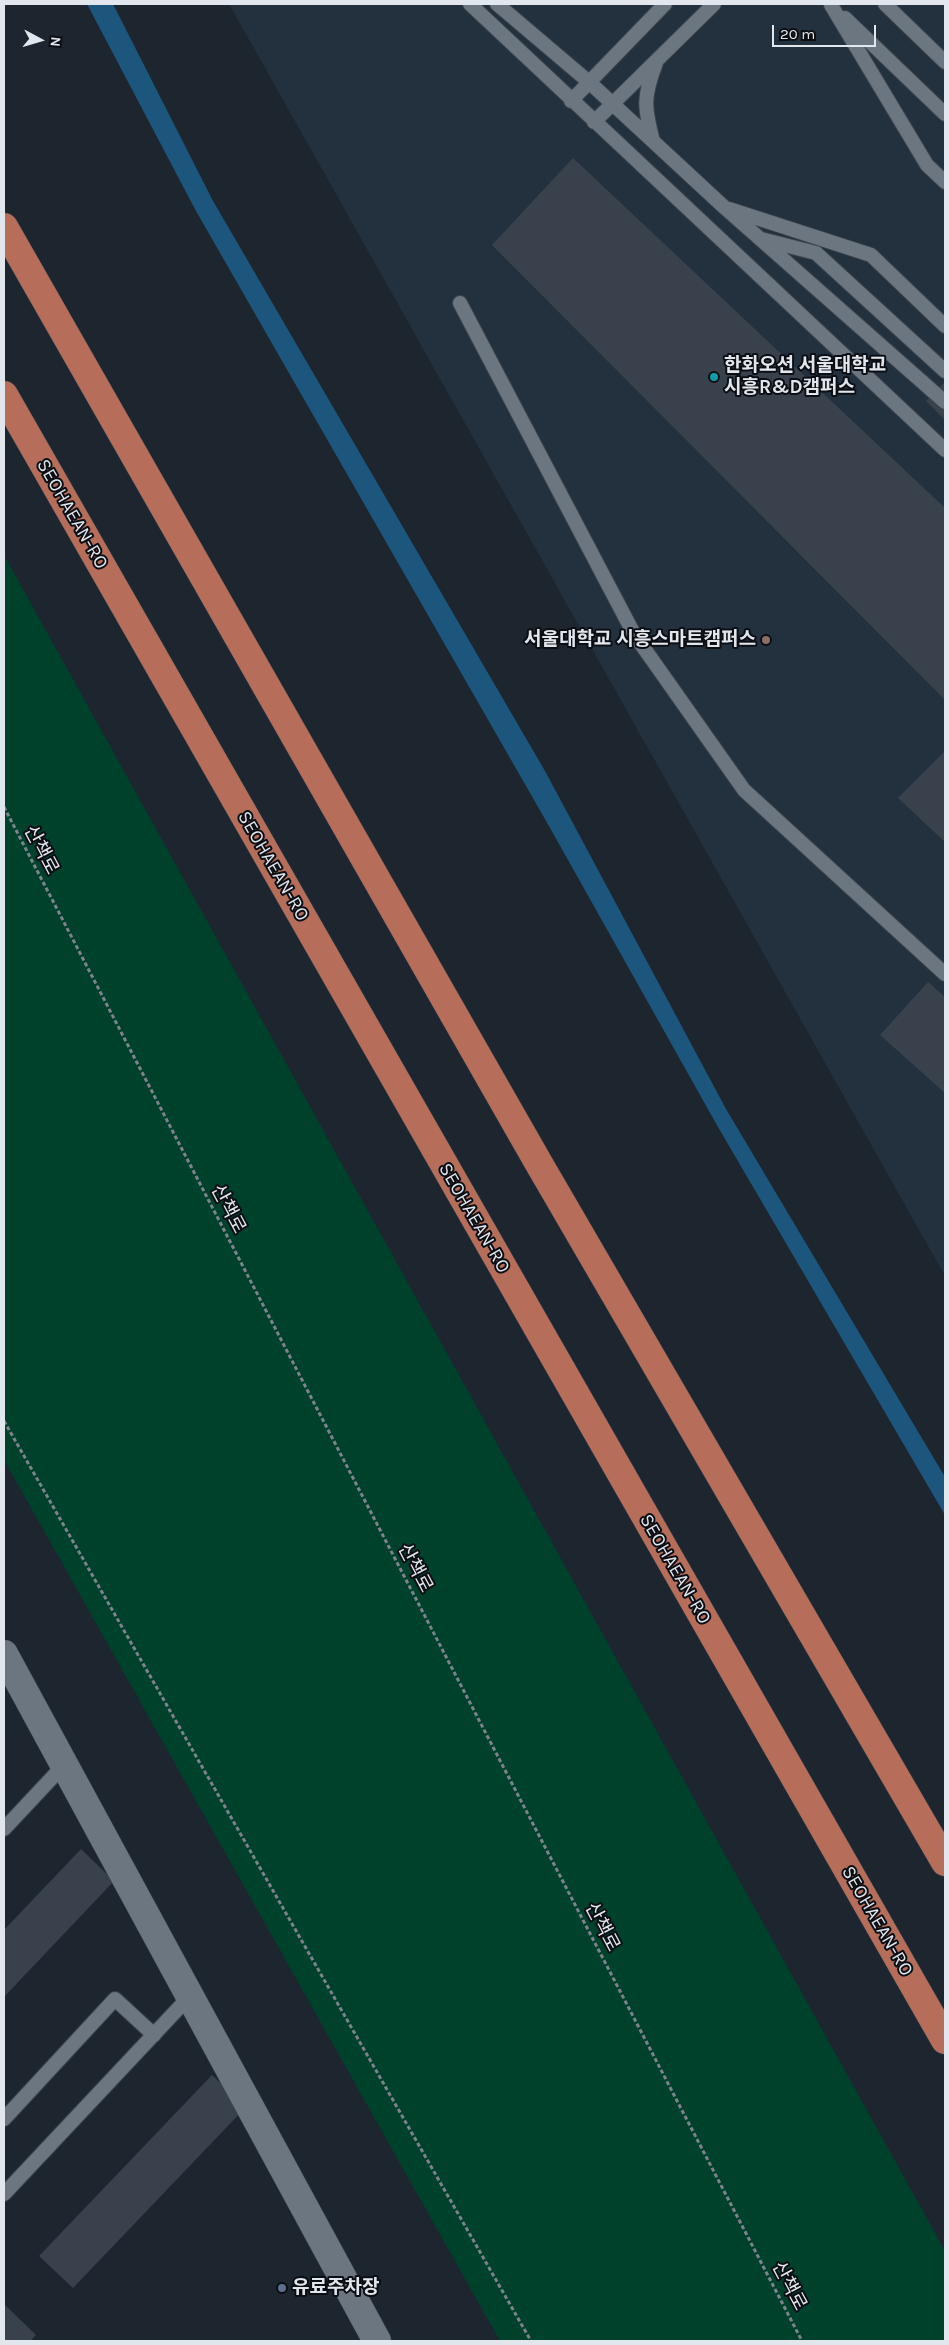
<!DOCTYPE html>
<meta charset="utf-8">
<style>
body{margin:0}
#map{position:relative;width:949px;height:2345px;overflow:hidden;background:#1d262f;font-family:Karla,sans-serif}
canvas{display:block}
.frame{position:absolute;inset:0;border:5px solid #e2e7ee;pointer-events:none}
.north{position:absolute;left:15px;top:15px;width:50px;height:50px;-webkit-text-stroke:4px #0b0e13;paint-order:stroke;rotate:96deg;font-size:14px;font-weight:700;line-height:20px;text-align:center;color:#e2e7ee}
.north::after{content:'';display:block;margin:auto;width:18px;height:22px;background:#e2e7ee;clip-path:polygon(50% 0,100% 100%,50% 72%,0 100%)}
.scale{position:absolute;left:772px;top:25px;width:104px;height:22px;box-sizing:border-box;border:2px solid #e2e7ee;border-top:0;padding-left:6px;font-size:15px;line-height:18px;white-space:nowrap;color:#e2e7ee;-webkit-text-stroke:4px #0b0e13;paint-order:stroke}
</style>
<div id="map">
<canvas width="949" height="2345"></canvas>
<div class="frame"></div>
<div class="north">N</div>
<div class="scale">20 m</div>
</div>
<script>
const c = document.querySelector('canvas').getContext('2d');
c.lineJoin = 'round';
function fill(path, color) { c.fillStyle = color; c.fill(path, 'evenodd'); }
function trace(path, color, width, dash) { c.strokeStyle = color; c.lineWidth = width; c.lineCap = dash ? 'butt' : 'round'; c.setLineDash(dash || []); c.stroke(path); }
function write(font, color, halo, rows, align = 'center') {
  c.font = font + ' Karla,"Noto Sans KR",sans-serif'; c.lineWidth = 4; c.setLineDash([]); c.textBaseline = 'middle'; c.strokeStyle = halo; c.fillStyle = color; for (const [text, x, y, turn = 0] of rows) {
    c.save(); c.translate(x, y); c.rotate((+turn || 0) * Math.PI / 180); c.textAlign = isNaN(turn) ? turn : align; if (halo) c.strokeText(text, 0, 0); c.fillText(text, 0, 0); c.restore();
  }
}
const built = new Path2D(`
 M229,4H945V1277V1276Z`);
const green = new Path2D(`
 M4,555L945,2251V2341H500L4,1460Z`);
const water = new Path2D(`
 M87,4H113L213,201L545,771L726,1109L945,1477V1515L718,1127L545,819L196,211Z`);
const building = new Path2D(`
 M573,158L945,508V700L492,245Z
 M945,382V420L926,401Z
 M945,751V842L898,798Z
 M928,982L945,997V1093L880,1035Z
 M81,1849L114,1881L4,1997V1930Z
 M212,2075L246,2107L73,2288L39,2256Z
 M4,2304L36,2335L30,2341H4Z`);
const path = new Path2D(`
 M4,807L802,2341
 M4,1421L531,2341`);
const lane = new Path2D(`
 M470,4L945,450
 M497,4L589,82L724,207L945,402
 M885,4L945,62
 M831,5L927,165L945,182
 M845,18L945,114
 M571,101L665,4
 M594,122L714,4
 M653,141C644,107 643,97 656,63
 M729,209L871,255L945,326
 M761,239L816,253L945,371
 M460,303L634,634L744,790L945,974
 M4,1829L64,1765
 M4,2119L115,1999L154,2035
 M4,2194L190,1996`);
const secondary = new Path2D(`
 M4,1654L377,2341`);
const primary = new Path2D(`
 M4,227L538,1162L945,1862
 M4,395L945,2040`);
const markers = [
 [714,377,5,"#0f9aa8"],
 [766,640,5,"#8d6e63"],
 [282,2288,5,"#5c6f8a"]
];
const poiNames = [
 ["한화오션 서울대학교",724,366],
 ["시흥R&D캠퍼스",724,388],
 ["서울대학교 시흥스마트캠퍼스",756,640,"right"],
 ["유료주차장",292,2288]
];
const streetNames = [
 ["SEOHAEAN-RO",72,514,60],
 ["산책로",41,850,62],
 ["SEOHAEAN-RO",273,866,60],
 ["산책로",228,1209,62],
 ["SEOHAEAN-RO",474,1218,60],
 ["산책로",415,1568,62],
 ["SEOHAEAN-RO",675,1569,60],
 ["SEOHAEAN-RO",877,1921,60],
 ["산책로",602,1927,62],
 ["산책로",789,2286,62]
];
fill(built, '#23303e');
fill(green, '#00412c');
fill(water, '#1d567d');
fill(building, '#39424c');
trace(lane, '#3c434b', 16);
trace(secondary, '#3c434b', 29);
trace(primary, '#3c434b', 29);
trace(path, '#7c838b', 3, [4, 2.5]);
trace(lane, '#6c7681', 14);
trace(secondary, '#6c7681', 28);
trace(primary, '#b66e5b', 28);
for (const [x, y, r, color] of markers) { const dot = new Path2D(); dot.arc(x, y, r, 0, 2 * Math.PI); c.fillStyle = color; c.fill(dot); trace(dot, '#0b0e13', 2); }
write('bold 19px', '#e2e7ee', '#0b0e13', poiNames, 'left');
write('19px', '#e2e7ee', '#0b0e13', streetNames);
</script>
